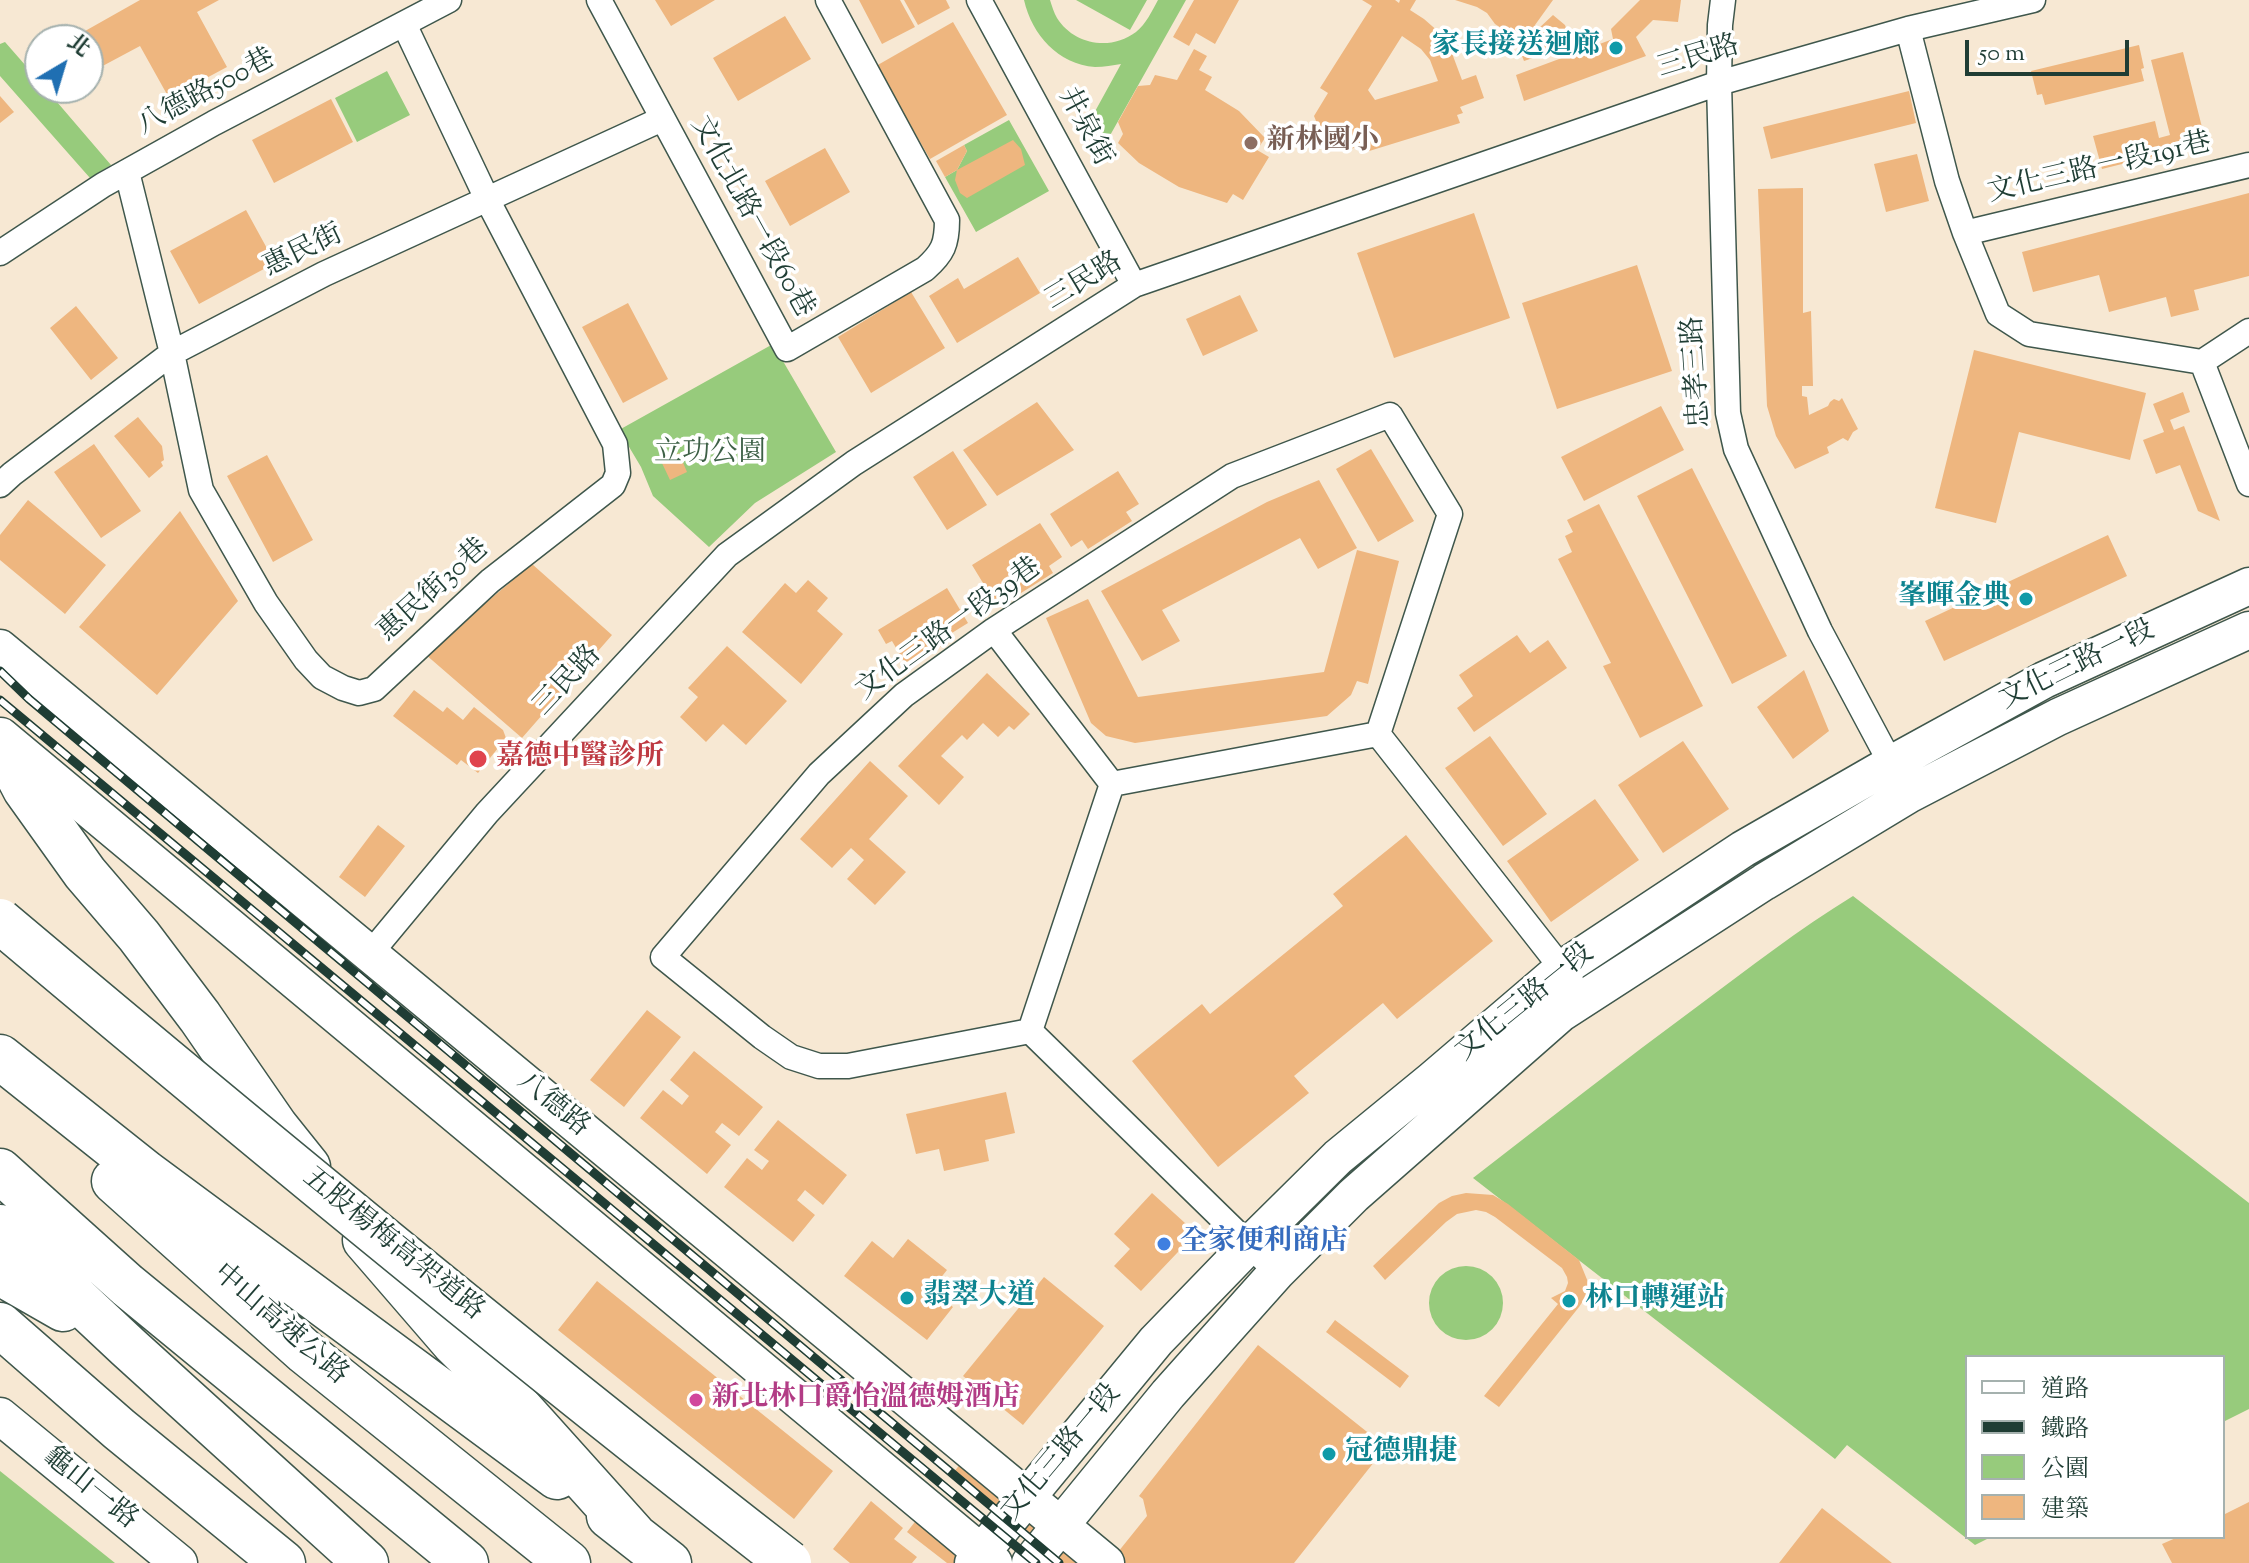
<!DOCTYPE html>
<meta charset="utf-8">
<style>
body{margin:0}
#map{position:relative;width:2249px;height:1563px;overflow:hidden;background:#f7e8d3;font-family:"Sorts Mill Goudy","Noto Serif TC",serif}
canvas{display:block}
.legend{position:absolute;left:1965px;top:1355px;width:260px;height:184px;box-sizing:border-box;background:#fff;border:2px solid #a5b1ae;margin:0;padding:10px 14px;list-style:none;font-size:24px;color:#1f3d34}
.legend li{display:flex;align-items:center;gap:16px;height:40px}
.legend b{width:40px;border:2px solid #a5b1ae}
.north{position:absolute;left:24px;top:24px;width:80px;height:80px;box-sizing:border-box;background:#fff;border:2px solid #a5b1ae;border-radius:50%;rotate:38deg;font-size:22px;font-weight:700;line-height:32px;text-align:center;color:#1f3d34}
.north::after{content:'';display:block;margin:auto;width:28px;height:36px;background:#1f6fb2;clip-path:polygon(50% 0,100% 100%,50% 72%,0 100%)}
.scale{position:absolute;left:1965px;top:40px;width:164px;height:36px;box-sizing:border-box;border:4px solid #1f3d34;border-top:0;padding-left:10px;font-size:24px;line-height:28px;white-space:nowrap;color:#1f3d34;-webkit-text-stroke:6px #fff;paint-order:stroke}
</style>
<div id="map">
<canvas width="2249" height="1563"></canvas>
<ul class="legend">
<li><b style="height:10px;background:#fff"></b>道路</li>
<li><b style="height:10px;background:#1f3d34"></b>鐵路</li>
<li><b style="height:22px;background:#97cb7c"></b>公園</li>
<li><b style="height:22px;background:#eeb67f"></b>建築</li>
</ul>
<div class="north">北</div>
<div class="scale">50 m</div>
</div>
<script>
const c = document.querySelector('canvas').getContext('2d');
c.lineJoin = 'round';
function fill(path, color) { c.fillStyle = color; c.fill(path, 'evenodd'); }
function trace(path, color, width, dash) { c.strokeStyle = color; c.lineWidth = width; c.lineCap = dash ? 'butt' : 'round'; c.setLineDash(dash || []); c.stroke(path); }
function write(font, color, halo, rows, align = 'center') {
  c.font = font + ' "Sorts Mill Goudy","Noto Serif TC",serif'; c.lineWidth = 7; c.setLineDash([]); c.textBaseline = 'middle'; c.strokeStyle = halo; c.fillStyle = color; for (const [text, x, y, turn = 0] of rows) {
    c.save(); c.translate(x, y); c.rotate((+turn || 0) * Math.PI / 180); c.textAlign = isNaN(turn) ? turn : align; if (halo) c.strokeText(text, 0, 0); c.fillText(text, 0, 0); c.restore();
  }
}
const green = new Path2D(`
 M1024,0H1050C1052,6 1054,13 1057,18C1074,45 1111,51 1136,32C1146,24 1152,11 1158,0H1186L1108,139L1087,126L1121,64C1113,65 1104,67 1095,67C1058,64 1032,35 1024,0Z
 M1076,0H1147L1130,30Z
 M5,42L40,82V88H45L111,165L90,178L0,76V44Z
 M387,71L410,115L357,142L335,98Z
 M1009,120L1049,191L976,232L945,177L957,170L967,151L964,145Z
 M773,344L836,452L755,503L709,547L653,496L641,467L619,430Z
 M1853,896L2249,1203V1409L2223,1422V1357H1967V1537H1991L1975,1545L1847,1445L1835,1459L1473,1178C1548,1120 1622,1062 1698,1006C1749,968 1799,929 1853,896Z
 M1429 1303a37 37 0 1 1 74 0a37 37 0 1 1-74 0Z
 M0,1471L115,1563H0Z`);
const building = new Path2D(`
 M140,0H219L197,12L227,67L169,98L140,46L97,69L88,54V40H81L78,35Z
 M655,0H715L671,26Z
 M859,0H900L915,27L882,44Z
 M904,0H946L950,8L918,25Z
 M1194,0H1239L1215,44L1196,33L1189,46L1173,37Z
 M1362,0H1395L1399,3L1400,0H1416L1410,10L1424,19L1440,33L1450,48L1462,80L1476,75L1484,98L1460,107L1463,113L1457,115L1460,123L1366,152L1362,144L1347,151L1322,136L1314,116L1328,93L1320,88L1372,6ZM1402,36L1421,49L1430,60L1438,81L1375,100L1368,90Z
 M1455,0H1553L1535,25L1538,29L1553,15L1565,25L1572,45L1524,61L1518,46L1526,38L1517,33L1507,32L1495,24L1487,13L1477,7Z
 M1640,0H1681L1678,22L1653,20L1636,37L1646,56L1524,101L1516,75L1613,39L1611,29Z
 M785,16L811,59L738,101L713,58Z
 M953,22L1007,115L930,159L876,66Z
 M2139,45L2144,68L2141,69L2144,81L2045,105L2042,94L2037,95L2031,71Z
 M1194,49L1207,56L1199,70L1212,77L1205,90L1239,111L1265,138L1257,150L1269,157L1243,200L1233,194L1227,203L1179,187L1139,163L1118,143L1123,134L1118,122L1138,86L1150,85L1155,75L1177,80Z
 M2183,52L2206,143L2102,169L2093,136L2155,121L2159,138L2170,135L2151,60Z
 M1909,91L1916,123L1771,159L1763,127Z
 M0,96L14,112L0,123Z
 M331,99L353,142L274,183L252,140Z
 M1013,140L1021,149L1025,165L967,198L960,193L955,180L957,170Z
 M964,145L967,151L957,170L945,177L936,161Z
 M825,148L850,192L790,226L765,181Z
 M1917,154L1929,201L1886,212L1874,164Z
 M1803,188V313L1811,311L1813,386H1802V396L1807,397L1809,415L1828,406L1830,402L1834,399L1839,401L1842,398L1858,429L1853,432L1848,441L1843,438L1827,447L1829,453L1795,469L1776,436L1767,406L1758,189Z
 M2249,193V276L2194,290L2199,310L2171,317L2166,297L2109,312L2099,275L2033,292L2022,252Z
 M246,210L275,263L199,304L170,251Z
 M1474,213L1510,318L1394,358L1357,253Z
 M1018,257L1040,293L957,343L929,296L958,278L964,289Z
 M1637,265L1672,371L1557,409L1522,303Z
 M911,292L945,348L871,393L838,337Z
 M1240,295L1258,331L1203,356L1186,319Z
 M628,303L668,379L623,403L582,327Z
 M76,306L118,358L91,380L50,328Z
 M1974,350L2146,393L2130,460L2019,432L1996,523L1935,508Z
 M2183,392L2190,412L2170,420L2174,430L2184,426L2220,521L2198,511L2180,465L2156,474L2143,440L2164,432L2153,404Z
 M1037,402L1074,450L997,496L963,450Z
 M1661,406L1684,450L1584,501L1561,457Z
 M138,417L162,446L164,460L161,462L163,466L149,478L114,436Z
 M94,444L141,511L101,538L54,472Z
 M1371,449L1414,521L1378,542L1336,469Z
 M953,451L987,505L947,530L913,477Z
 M679,453L687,472L670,480L661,461Z
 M267,455L313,540L273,562L227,476Z
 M1692,468L1787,656L1732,684L1637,496Z
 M1118,471L1139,504L1126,512L1132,521L1088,549L1082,540L1071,547L1050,514Z
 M1319,480L1357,548L1318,569L1300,538L1162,610L1180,641L1142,661L1101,591L1267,502Z
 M28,500L106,565L65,614L0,560V535Z
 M1599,504L1703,706L1640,738L1603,666L1611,663L1558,559L1572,552L1565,536L1573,532L1567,520Z
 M180,511L238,601L157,695L79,627Z
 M1040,523L1062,557L1049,566L1053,573L1013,598L1009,592L994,601L972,565Z
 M2108,535L2127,576L1944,661L1925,621Z
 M1357,550L1399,561L1368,684L1357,681L1351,695L1327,716L1135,743L1106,736L1091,723L1046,618L1088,599L1138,697L1324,672Z
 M532,564L612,635L522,738L425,654Z
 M808,580L828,598L817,611L843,634L801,684L742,632L785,583L796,593Z
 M947,588L968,623L947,636L950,641L931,652L929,648L905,663L892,641L886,644L878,630Z
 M1517,635L1530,653L1548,640L1567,668L1474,732L1457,708L1473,696L1459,675Z
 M727,646L787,701L746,745L723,724L706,742L680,717L698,697L688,688Z
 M1804,670L1829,731L1793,759L1757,707Z
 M987,673L1030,714L1014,730L1009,726L998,737L983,723L967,740L962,735L941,756L964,777L939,805L898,766Z
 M414,690L443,712L447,707L463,720L474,707L503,730L506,738L478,773L461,760L457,765L393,716Z
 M1490,736L1547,814L1503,846L1445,768Z
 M1683,741L1729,809L1663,853L1618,785Z
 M870,761L908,796L869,839L906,872L875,905L847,879L864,860L851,848L832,868L800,839Z
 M1595,799L1639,860L1551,922L1507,861Z
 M378,825L405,846L365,897L339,877Z
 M1406,835L1493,941L1397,1019L1383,1003L1294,1076L1309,1093L1218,1167L1132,1061L1202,1004L1210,1014L1343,906L1333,894Z
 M647,1010L681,1037L624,1107L590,1080Z
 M694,1051L763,1107L739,1136L722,1123L715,1132L731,1145L707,1174L640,1118L663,1090L682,1105L689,1096L670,1080Z
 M1006,1092L1015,1133L985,1140L989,1161L944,1171L939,1149L916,1154L906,1114Z
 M778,1120L847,1175L823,1205L805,1190L797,1200L815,1215L793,1242L724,1187L747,1158L762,1170L769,1161L754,1150Z
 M1152,1193L1196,1233L1141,1291L1114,1266L1130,1249L1114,1234Z
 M1466,1193L1493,1195L1508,1204L1579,1260L1588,1282L1587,1295L1579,1307L1499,1407L1484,1396L1558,1304L1551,1298L1565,1291L1568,1283L1567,1277L1562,1268L1495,1217L1486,1212L1476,1210L1457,1214L1446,1222L1385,1280L1373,1266L1439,1203L1452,1196Z
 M908,1239L947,1270L931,1290L953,1307L927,1340L844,1276L872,1241L893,1258Z
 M1044,1277L1104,1326L1023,1425L963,1376Z
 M597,1281L833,1471L794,1519L558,1330Z
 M1335,1320L1409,1376L1400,1388L1326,1332Z
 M1258,1345L1386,1447L1294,1563H1016L1035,1539L953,1473L978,1442L1118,1552L1147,1516L1143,1499L1139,1496Z
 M932,1500L1012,1563H947L907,1532Z
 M871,1501L903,1528L894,1539L917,1557L912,1563H850L833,1549Z
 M2249,1502V1563H2172L2162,1544L2178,1537H2223V1515Z
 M1822,1508L1892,1563H1779Z`);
const street = new Path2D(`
 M599,0L787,349L925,269C943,253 947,244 947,220L828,0
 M979,0L1134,285
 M1723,0L1720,25L1719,83L1728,413L1736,449L1820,631L1897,775
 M1908,29L1947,181L1965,233L1998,314L2029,334L2202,362L2249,331
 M127,172L172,353L201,490L266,603L306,660L322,677L343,688L359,693L374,689L490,581L613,485L618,473L615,444L488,201L404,24
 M1965,233L2249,165
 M0,253L103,185L214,123L449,0
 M2202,362L2249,484
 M0,485L12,474L172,353L324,274L662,119
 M994,630L1112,784
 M1378,734L1112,784L1030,1031L848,1066H819L791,1057L762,1037L663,957L819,774L904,695L994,630L1232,476L1390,415L1450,514L1378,734L1571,980
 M369,955L487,813L727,555L854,463L1134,285L1719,83L1908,29L2033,0
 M1030,1031L1277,1272`);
const secondary = new Path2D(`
 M0,648L1106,1563
 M1,736L994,1563
 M0,1416L179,1563
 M973,1563L1156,1341L1248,1246L1338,1157L1432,1080L1563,968L1743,849L1891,764L2044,680L2249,586
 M1030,1563L1168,1394L1277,1272L1354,1195L1560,1014L1764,882L1908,795L2058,717L2249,630`);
const highway = new Path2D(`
 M0,741L25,789L85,873L139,936L200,1017L276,1127L308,1167
 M0,1057L146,1173L557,1477
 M0,1171L127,1285L466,1563
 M114,1181L305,1352L568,1563
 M0,1227L128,1347L366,1563
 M365,1240L454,1343L518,1406L633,1534
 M0,1273L63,1309
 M0,1325L119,1429L283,1563
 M609,1516L669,1563`);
const rail = new Path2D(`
 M0,671L29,699L1059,1563
 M0,700L1036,1563`);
const highwayBridge = new Path2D(`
 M0,921C260,1140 521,1355 789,1563`);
const markers = [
 [1616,48,8,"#0f9aa8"],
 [1251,143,8,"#8d6e63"],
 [2026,599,8,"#0f9aa8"],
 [478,759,10,"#e0444e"],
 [1164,1244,8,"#3f7fe0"],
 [907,1298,8,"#0f9aa8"],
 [1569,1301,8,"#0f9aa8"],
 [696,1400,8,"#d1479c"],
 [1329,1454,8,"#0f9aa8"]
];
const cultureNames = [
 ["家長接送迴廊",1600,48,"right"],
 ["峯暉金典",2010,599,"right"],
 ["翡翠大道",923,1298],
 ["林口轉運站",1585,1301],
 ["冠德鼎捷",1345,1454]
];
const streetNames = [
 ["三民路",1699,59,-17],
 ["八德路500巷",207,94,-28],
 ["井泉街",1083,128,62],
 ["文化三路一段191巷",2100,170,-13],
 ["文化北路一段60巷",750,218,61],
 ["惠民街",304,253,-26],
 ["三民路",1085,283,-31],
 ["忠孝三路",1699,372,-94],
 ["惠民街30巷",435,592,-42],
 ["文化三路一段39巷",950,631,-36],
 ["文化三路一段",2078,667,-26],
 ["三民路",569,682,-47],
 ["文化三路一段",1526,1004,-39],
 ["八德路",552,1106,40],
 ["五股楊梅高架道路",392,1246,39],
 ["中山高速公路",279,1326,41],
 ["文化三路一段",1063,1454,-50],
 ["龜山一路",89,1490,39]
];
const educationNames = [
 ["新林國小",1267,143]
];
const parkNames = [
 ["立功公園",710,455]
];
const healthNames = [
 ["嘉德中醫診所",496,759]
];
const shopNames = [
 ["全家便利商店",1180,1244]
];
const hotelNames = [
 ["新北林口爵怡溫德姆酒店",712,1400]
];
fill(green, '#97cb7c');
fill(building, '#eeb67f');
trace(street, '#3f574c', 27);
trace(secondary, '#3f574c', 39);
trace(highway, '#3f574c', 47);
trace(street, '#fff', 24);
trace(secondary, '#fff', 36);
trace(highway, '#fff', 44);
trace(rail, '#1f3d34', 9);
trace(rail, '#fff', 6, [18]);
trace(highwayBridge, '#3f574c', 47, []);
trace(highwayBridge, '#fff', 44);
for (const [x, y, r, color] of markers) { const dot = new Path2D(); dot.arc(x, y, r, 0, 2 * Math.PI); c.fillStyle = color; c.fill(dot); trace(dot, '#fff', 3); }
write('bold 28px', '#0d838f', '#fff', cultureNames, 'left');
write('28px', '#1f3d34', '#fff', streetNames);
write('bold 28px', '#785e54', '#fff', educationNames, 'left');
write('28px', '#3d6046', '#fff', parkNames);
write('bold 28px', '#be3a42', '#fff', healthNames, 'left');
write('bold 28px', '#366cbe', '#fff', shopNames, 'left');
write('bold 28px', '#b23c85', '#fff', hotelNames, 'left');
</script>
